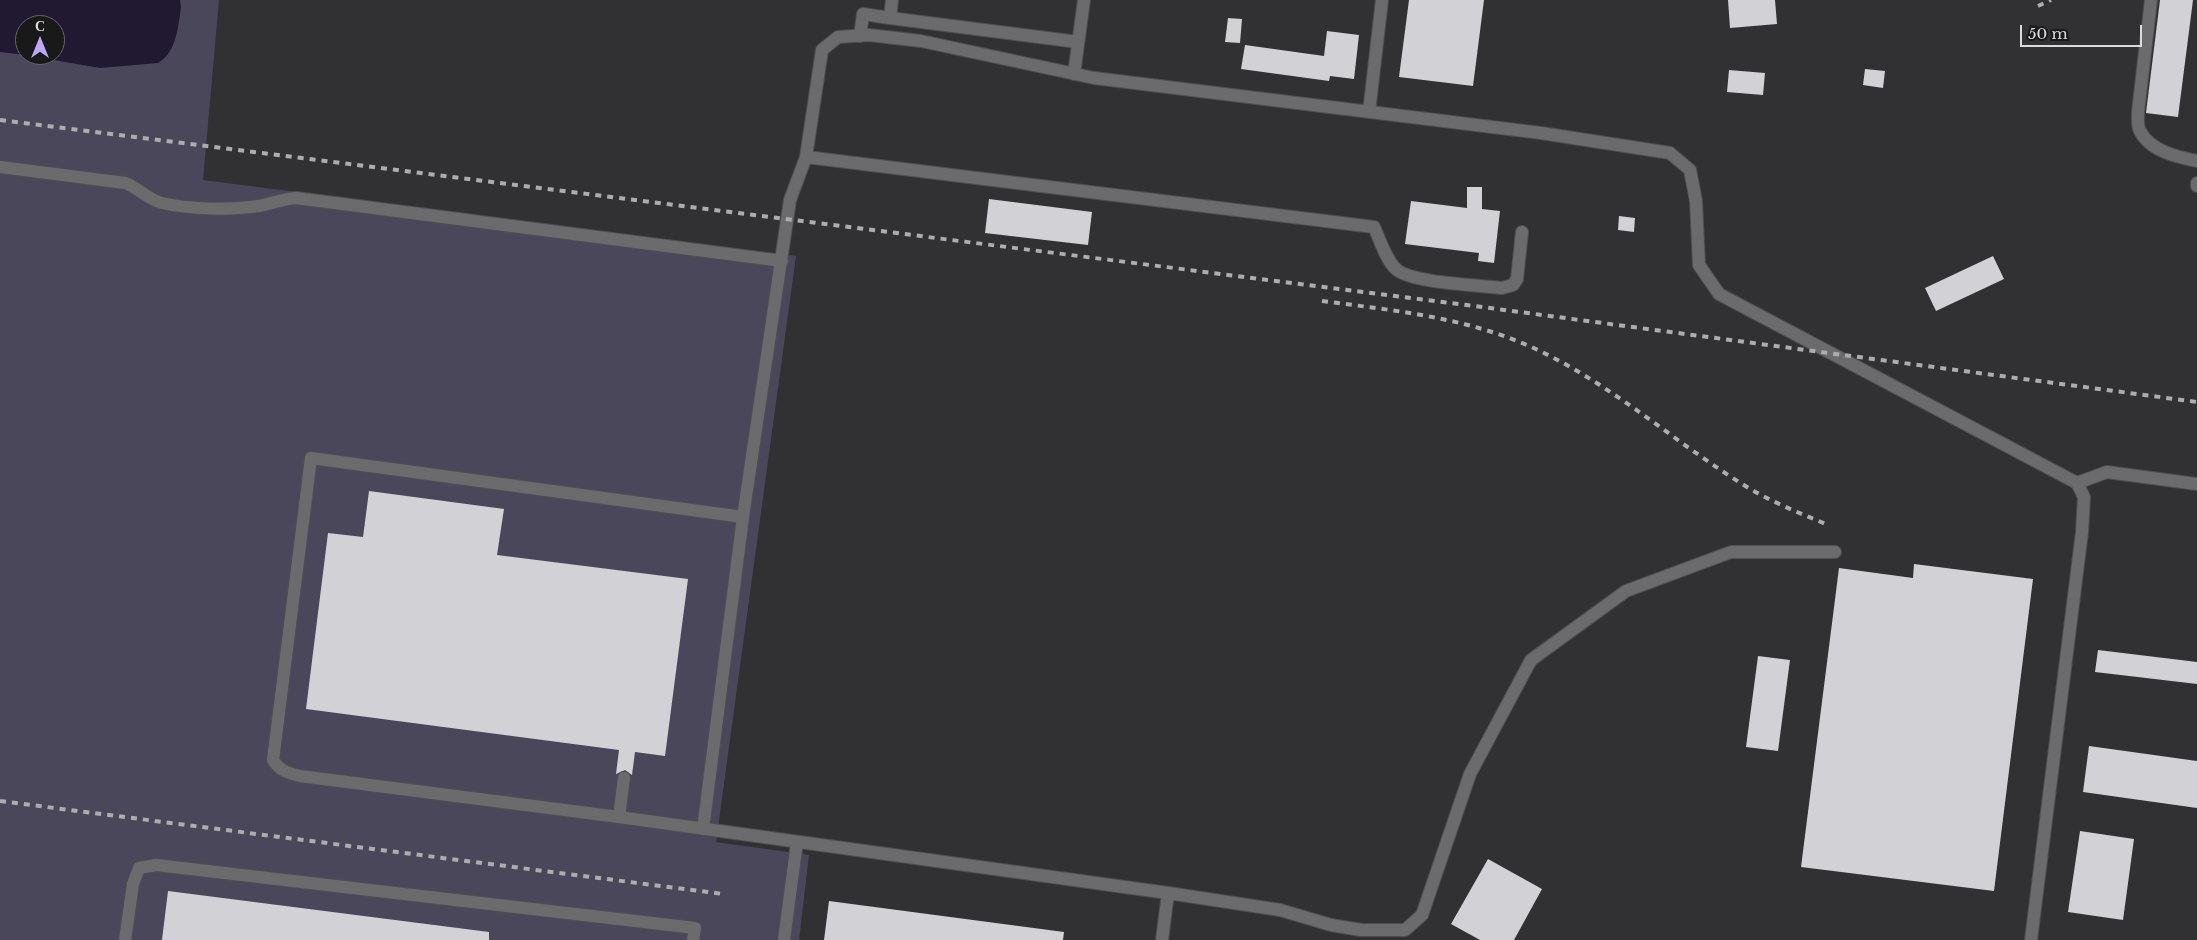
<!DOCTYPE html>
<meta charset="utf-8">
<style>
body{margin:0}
#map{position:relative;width:2197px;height:940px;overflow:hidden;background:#313133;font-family:"Libre Baskerville",serif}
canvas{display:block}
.north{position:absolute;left:15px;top:15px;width:50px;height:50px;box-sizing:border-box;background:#19191a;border:1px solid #676668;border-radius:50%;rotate:0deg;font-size:14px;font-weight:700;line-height:20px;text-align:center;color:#dbdadc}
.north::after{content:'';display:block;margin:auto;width:18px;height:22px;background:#bea9f5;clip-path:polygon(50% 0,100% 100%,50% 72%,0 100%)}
.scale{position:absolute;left:2020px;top:25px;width:122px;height:22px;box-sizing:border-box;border:2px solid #dbdadc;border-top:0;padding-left:6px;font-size:15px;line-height:18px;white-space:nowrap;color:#dbdadc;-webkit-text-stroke:4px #19191a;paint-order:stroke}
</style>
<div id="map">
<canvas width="2197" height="940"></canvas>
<div class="north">С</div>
<div class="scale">50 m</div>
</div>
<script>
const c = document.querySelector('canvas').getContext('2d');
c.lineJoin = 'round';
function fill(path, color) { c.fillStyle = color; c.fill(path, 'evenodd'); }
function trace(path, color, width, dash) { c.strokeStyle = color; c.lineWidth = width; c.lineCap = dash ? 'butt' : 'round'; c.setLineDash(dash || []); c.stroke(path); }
const green = new Path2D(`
 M0,0H219L203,180L796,256L716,842L809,855L799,940H0ZM25,25H55V55H25Z`);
const water = new Path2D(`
 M0,0H180L181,7C178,26 177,52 158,63L100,68L25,55H55V25H25V55L0,52Z`);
const building = new Path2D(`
 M1409,0H1484L1473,86L1399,77Z
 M1728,0H1775L1777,24L1730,28Z
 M2160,0H2193L2178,117L2146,113Z
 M1228,18L1242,19L1240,43L1225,42Z
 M1327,31L1359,35L1354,79L1330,76L1329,81L1241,69L1245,45L1324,56Z
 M1865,69L1885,71L1883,88L1863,85Z
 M1729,70L1765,73L1763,95L1727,92Z
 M1467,187H1482V209L1500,211L1494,263L1478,261L1479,253L1405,244L1411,201L1467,208Z
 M989,199L1092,212L1088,245L985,233Z
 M1619,216L1635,218L1634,232L1618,230Z
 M1993,256L2004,279L1936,311L1925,288Z
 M369,491L504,509L497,555L688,579L665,756L635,752L632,775L625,770L616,774L619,750L306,709L328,533L363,537Z
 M1914,564L2033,579L1994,891L1801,867L1839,568L1913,578Z
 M2098,650L2197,662V684L2095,672Z
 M1758,656L1790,660L1778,751L1746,747Z
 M2089,746L2197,761V808L2083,792Z
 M2080,831L2134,839L2123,920L2068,912Z
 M1488,859L1542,889L1514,940H1480L1451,924Z
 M168,891L489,932V940H162Z
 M829,901L1064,932L1063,940H824Z`);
const minor = new Path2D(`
 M892,0L890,18L1078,42
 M2151,0L2138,112C2138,118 2137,126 2140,131C2150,151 2177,157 2197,161
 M860,36L863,14L890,18
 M1074,74L1084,0
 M1369,112L1382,0
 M806,157L1374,227C1380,240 1386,260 1396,269C1410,283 1480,285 1502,288L1513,285L1517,279L1522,232
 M0,167L125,183C139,188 148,200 162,203C189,209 223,210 251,207C266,206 280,199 296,198L782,261
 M2197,183V186
 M2077,483L2107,472L2197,484
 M743,517L311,458L273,760C280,771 288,773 300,776L619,817L1168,893L1162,940
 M619,817L624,778
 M703,829L743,517L790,200L806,157L822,50L838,37L869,35L921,41L1094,78L1541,133L1670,153L1690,170L1696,201L1699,265L1719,294L2077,483L2084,497L2082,532L2031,940
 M1168,893L1280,910L1331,925L1361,930H1405L1422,915L1470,774L1531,660L1626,591L1731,552H1835
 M125,940L133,884L139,868L156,865L695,928L693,940
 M784,940L797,842`);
const rail = new Path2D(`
 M2038,6L2051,0
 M0,120L1467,305L2197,402
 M1322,301C1398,311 1473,318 1542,352C1616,388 1677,444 1747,487C1772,502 1799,513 1826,524
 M0,801L723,894`);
fill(green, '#4b475a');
fill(water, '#201931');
fill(building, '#d2d1d5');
trace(minor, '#4f4f51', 14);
trace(minor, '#6b6a6d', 12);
trace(rail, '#adacae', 4, [6, 6]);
</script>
